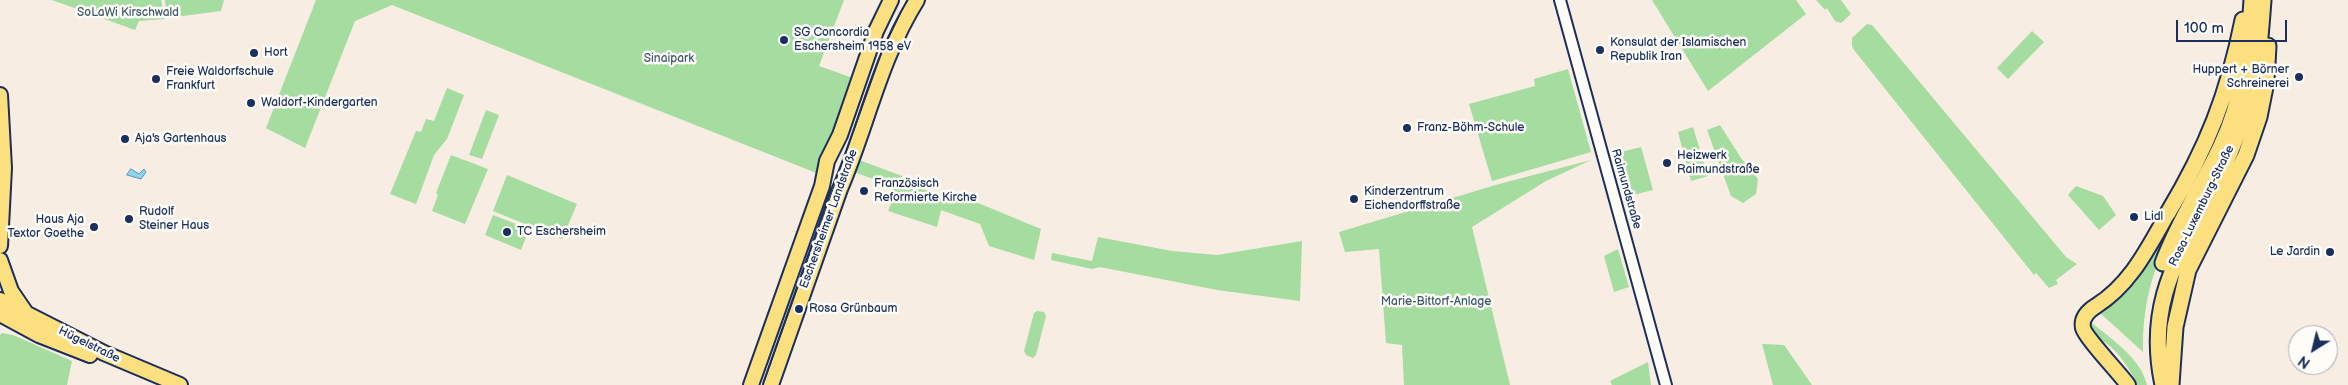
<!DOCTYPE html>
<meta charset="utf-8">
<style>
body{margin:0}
#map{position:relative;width:2348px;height:385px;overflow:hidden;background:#f7ede2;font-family:"Balsamiq Sans",sans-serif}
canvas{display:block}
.north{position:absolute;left:2288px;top:325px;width:50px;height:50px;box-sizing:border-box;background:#fdfcf7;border:1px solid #a3aaba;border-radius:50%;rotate:216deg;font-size:14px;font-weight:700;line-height:20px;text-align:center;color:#1b2f5e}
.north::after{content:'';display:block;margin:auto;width:18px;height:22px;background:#1b2f5e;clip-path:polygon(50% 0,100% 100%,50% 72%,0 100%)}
.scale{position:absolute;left:2176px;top:20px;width:111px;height:22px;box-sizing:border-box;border:2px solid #1b2f5e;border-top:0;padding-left:6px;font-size:15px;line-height:18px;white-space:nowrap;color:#1b2f5e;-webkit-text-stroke:4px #fdfcf7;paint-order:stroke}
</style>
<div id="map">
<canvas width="2348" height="385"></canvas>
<div class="north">N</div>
<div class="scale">100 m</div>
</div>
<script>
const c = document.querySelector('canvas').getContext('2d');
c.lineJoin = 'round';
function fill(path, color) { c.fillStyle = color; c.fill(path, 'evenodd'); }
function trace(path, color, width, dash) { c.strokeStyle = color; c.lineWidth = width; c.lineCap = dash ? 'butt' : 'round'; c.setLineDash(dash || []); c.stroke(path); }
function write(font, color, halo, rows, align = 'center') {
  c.font = font + ' "Balsamiq Sans",sans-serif'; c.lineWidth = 5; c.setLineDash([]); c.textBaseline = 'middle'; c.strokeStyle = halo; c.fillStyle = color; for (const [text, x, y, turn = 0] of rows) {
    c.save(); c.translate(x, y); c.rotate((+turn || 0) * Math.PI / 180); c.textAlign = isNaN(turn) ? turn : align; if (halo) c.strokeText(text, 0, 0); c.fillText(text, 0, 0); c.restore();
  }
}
const green = new Path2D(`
 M52,0H161L165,19L139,21L135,30Z
 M165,0H224L221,11L167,18Z
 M316,0H844L819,66L853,78L819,174L392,5L355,21L305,148L266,128Z
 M1652,0H1796L1806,14L1708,91Z
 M1816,0H1841L1851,14L1841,23L1835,21L1827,8L1825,10Z
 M1867,24L1872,25L2066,257L2077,264L2056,280L2058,284L2049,288L2036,273L2034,275L1854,50L1852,46V38Z
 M2032,31L2044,42L2008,79L1997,68Z
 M1568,69L1591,152L1492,181L1469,104L1535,86L1534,79Z
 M447,88L464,95L447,139L434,155L416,204L390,194L416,131L421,132L426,119L434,121Z
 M486,110L499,115L482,159L469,155Z
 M1720,125L1741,158L1758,179L1756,194L1743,203L1731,196L1707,130Z
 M1693,127L1708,176L1691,181L1678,132Z
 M1641,147L1653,190L1625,197L1613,154Z
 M451,155L488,169L465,224L432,211L438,195L436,193Z
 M859,160L902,176L904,181L940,196L954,193L1041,229L1034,260L989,246L980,224L941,210L937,227L888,211L894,196L887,184L854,172Z
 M1591,160L1546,181L1472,227L1510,385H1404L1402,345L1386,343L1379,249L1345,252L1339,232L1499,184Z
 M507,175L577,204L562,239L493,211Z
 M2076,186L2103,196L2116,215L2099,230L2068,195Z
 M2184,201L2186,202C2159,255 2142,291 2143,352L2099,312L2119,299L2135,283Z
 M493,215L529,229L521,250L485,235Z
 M1098,237L1172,251L1217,255L1302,241L1300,301L1217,290L1100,267L1092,269L1051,260L1052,253L1092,261Z
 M1618,249L1629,287L1614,292L1604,256Z
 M1037,311L1044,312L1046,316L1036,355L1033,358L1026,355L1024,351L1034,313Z
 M2088,323L2093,324C2113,340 2141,359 2147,385H2135L2134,383L2136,381C2129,370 2122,357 2112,348C2098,335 2097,344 2088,323Z
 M2,333L13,335L72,361L67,385H0V335Z
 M1762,344L1784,345L1812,385H1773Z
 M1648,362L1651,385H1612L1610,381Z`);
const water = new Path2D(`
 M131,169L139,174L144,169L146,172L141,179L127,175Z`);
const minor = new Path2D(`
 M1560,0L1666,385`);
const major = new Path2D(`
 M0,95L4,168L0,246
 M0,260L11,291L26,313
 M0,300L104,353L180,385
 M0,314L39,335L90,355
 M751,385L822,186L827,161L840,135L876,31L891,0
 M771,385L840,189C867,126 880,59 917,0
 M2128,385C2120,374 2085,337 2083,328C2081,318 2088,311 2096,306C2131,284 2148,248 2168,213`);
const highway = new Path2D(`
 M2168,213C2207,148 2228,95 2243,20
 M2163,263C2178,222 2203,185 2221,146C2243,99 2249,51 2252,0
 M2163,385C2145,301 2180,255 2215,185C2226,163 2236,139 2244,116C2258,79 2260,39 2263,0
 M2171,385L2175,327L2188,270L2246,155L2259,117L2266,82L2268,46`);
const tram = new Path2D(`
 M763,385L882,52L907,0`);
const markers = [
 [784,40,5,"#1b2f5e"],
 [1600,50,5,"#1b2f5e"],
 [254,53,5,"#1b2f5e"],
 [2299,77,5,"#1b2f5e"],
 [156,79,5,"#1b2f5e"],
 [251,103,5,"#1b2f5e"],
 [1407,128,5,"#1b2f5e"],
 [125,139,5,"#1b2f5e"],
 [1667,163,5,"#1b2f5e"],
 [864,191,5,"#1b2f5e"],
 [1354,199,5,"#1b2f5e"],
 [2134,217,5,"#1b2f5e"],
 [129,219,5,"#1b2f5e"],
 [94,227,5,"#1b2f5e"],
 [507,232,5,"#1b2f5e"],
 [2330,252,5,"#1b2f5e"],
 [799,309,5,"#1b2f5e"]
];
const parkNames = [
 ["SoLaWi Kirschwald",128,13],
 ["Sinaipark",669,59],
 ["Marie-Bittorf-Anlage",1436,302]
];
const poiNames = [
 ["SG Concordia",794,33],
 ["Eschersheim 1958 eV",794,47],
 ["Konsulat der Islamischen",1610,43],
 ["Republik Iran",1610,57],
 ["Hort",264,53],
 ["Huppert + Börner",2289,70,"right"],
 ["Schreinerei",2289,84,"right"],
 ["Freie Waldorfschule",166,72],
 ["Frankfurt",166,86],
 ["Waldorf-Kindergarten",261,103],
 ["Franz-Böhm-Schule",1417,128],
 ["Aja's Gartenhaus",135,139],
 ["Heizwerk",1677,156],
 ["Raimundstraße",1677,170],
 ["Französisch",874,184],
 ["Reformierte Kirche",874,198],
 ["Kinderzentrum",1364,192],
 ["Eichendorffstraße",1364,206],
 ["Rudolf",139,212],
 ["Steiner Haus",139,226],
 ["Lidl",2144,217],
 ["Haus Aja",84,220,"right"],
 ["Textor Goethe",84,234,"right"],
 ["TC Eschersheim",517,232],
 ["Le Jardin",2320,252,"right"],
 ["Rosa Grünbaum",809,309]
];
const streetNames = [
 ["Raimundstraße",1626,189,74],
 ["Rosa-Luxemburg-Straße",2202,206,-64],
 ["Eschersheimer Landstraße",829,219,-70],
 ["Hügelstraße",89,345,26]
];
fill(green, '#a5dc9f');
fill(water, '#8cd6ed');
trace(water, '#5f93b4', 1);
trace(minor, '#1b2f5e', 14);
trace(major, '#1b2f5e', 18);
trace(highway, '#1b2f5e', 19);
trace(minor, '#fdfcf7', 10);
trace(major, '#fce080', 14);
trace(highway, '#fce080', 15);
trace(tram, '#1b2f5e', 1);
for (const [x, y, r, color] of markers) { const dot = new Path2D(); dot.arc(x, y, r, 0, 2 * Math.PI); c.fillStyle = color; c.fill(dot); trace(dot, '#fdfcf7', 2); }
write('12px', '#3e5a6e', '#fdfcf7', parkNames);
write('12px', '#1b2f5e', '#fdfcf7', poiNames, 'left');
write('12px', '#1b2f5e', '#fdfcf7', streetNames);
</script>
